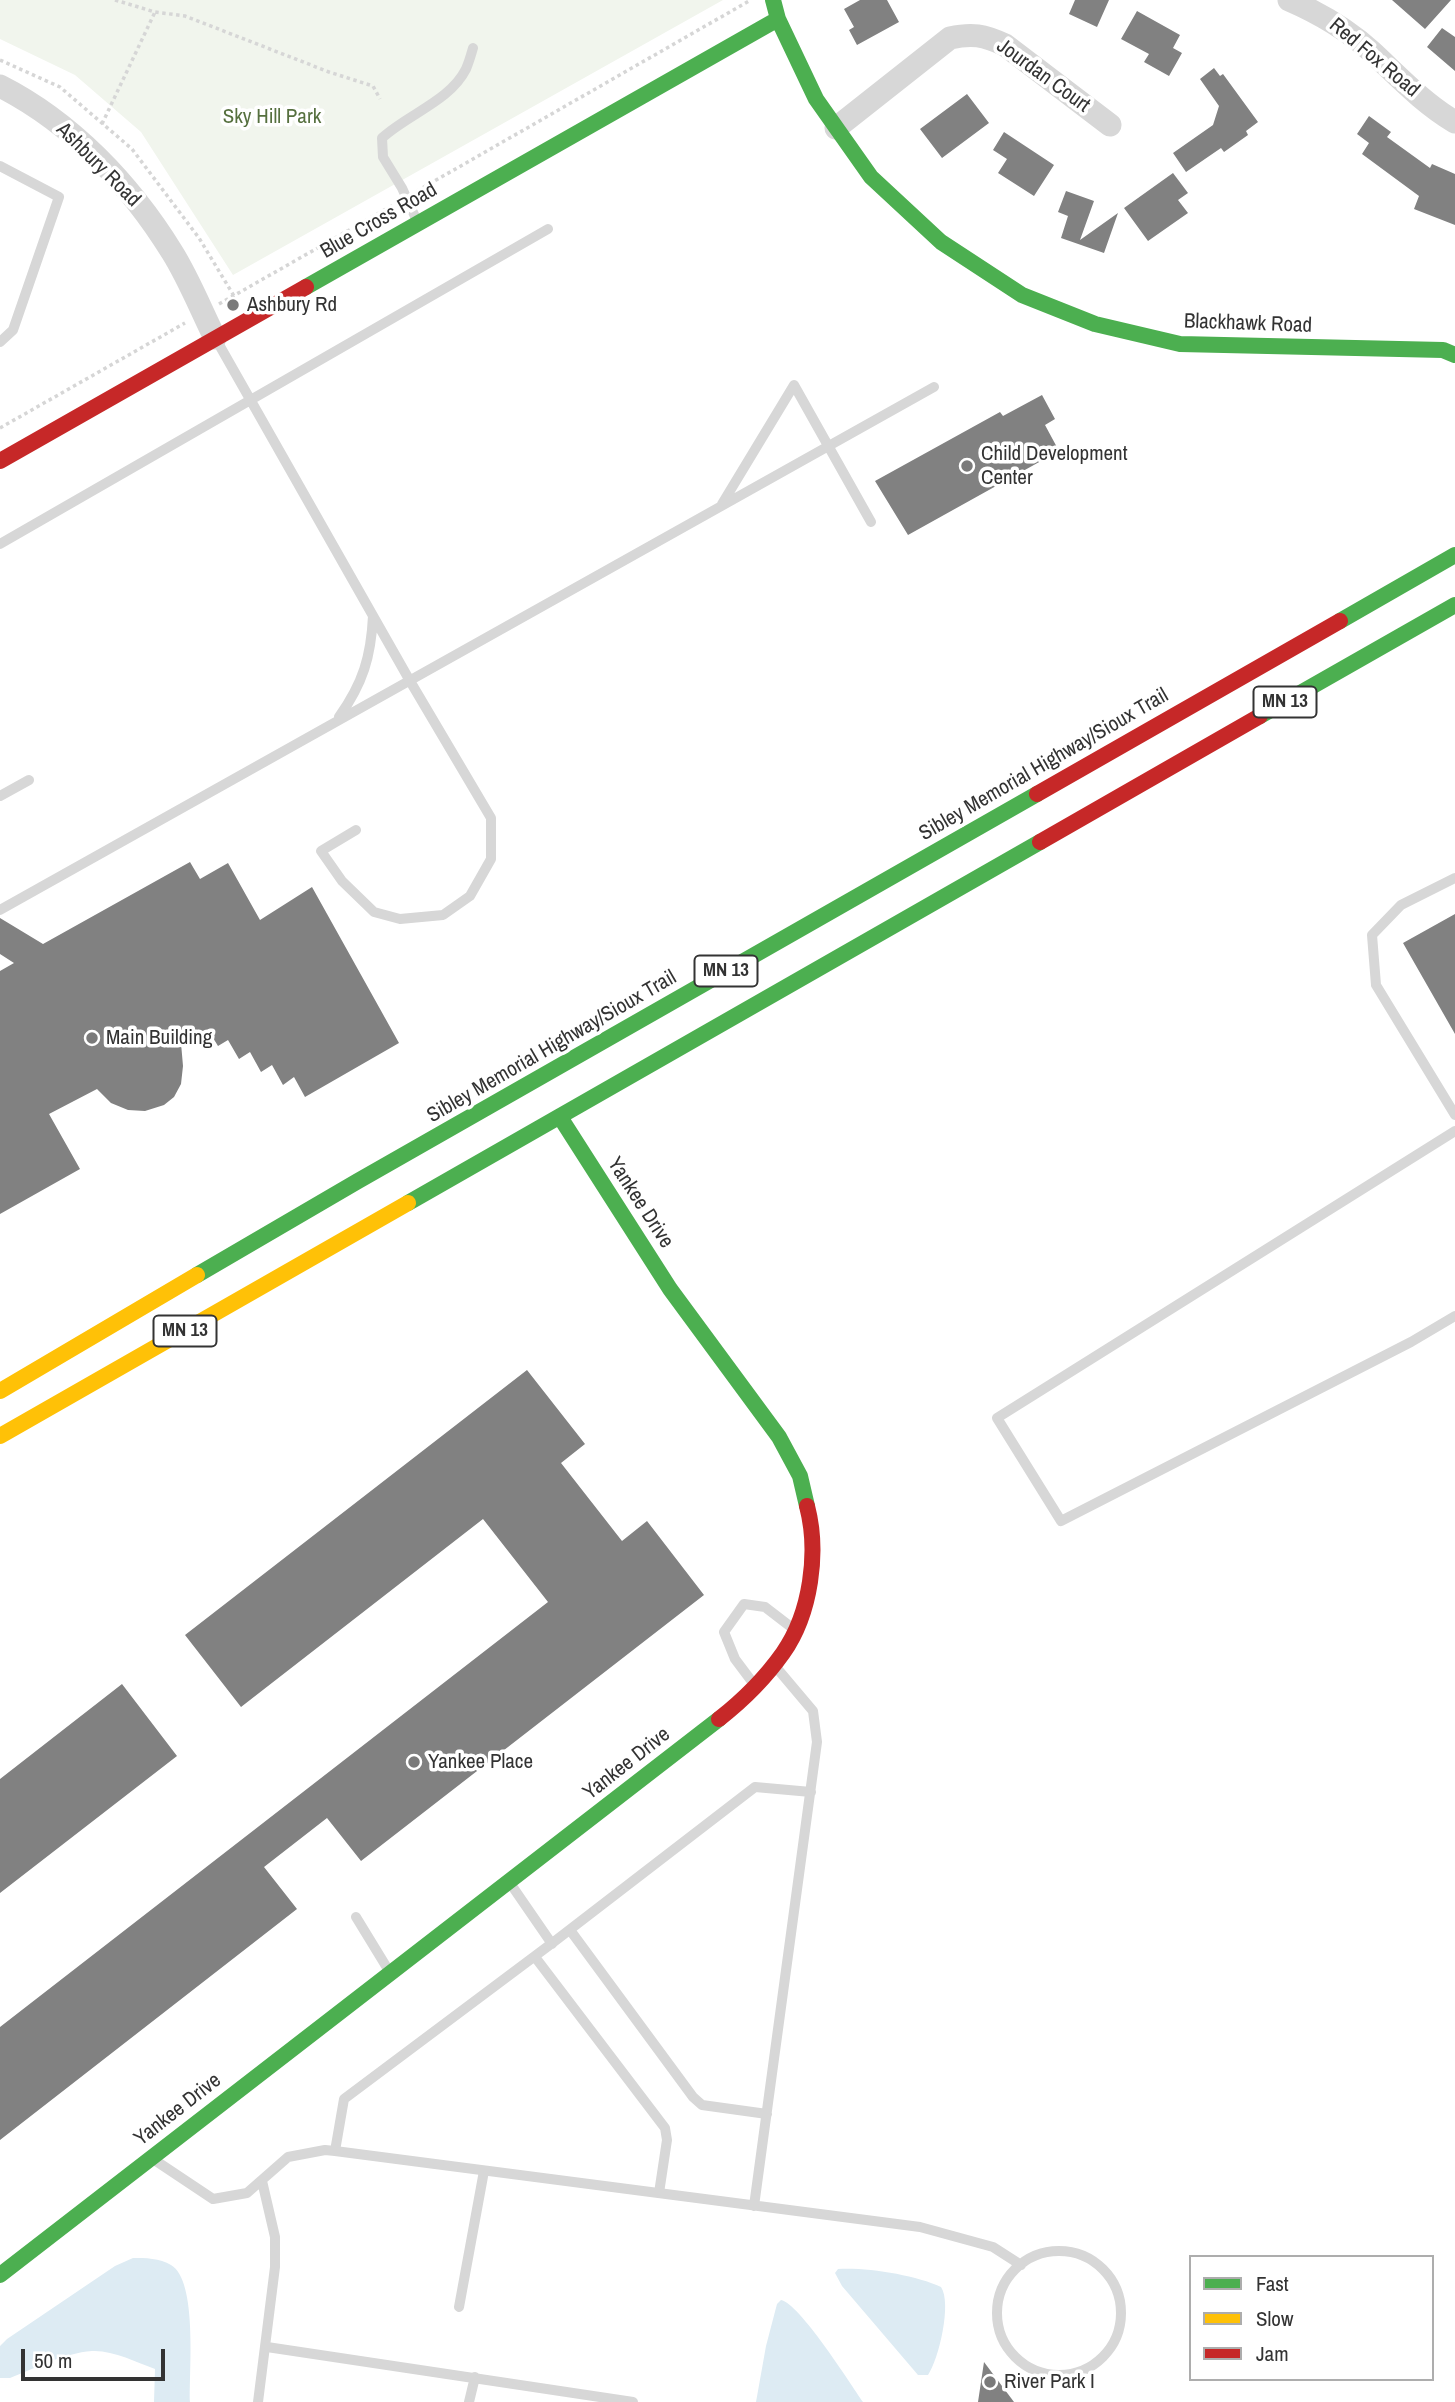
<!DOCTYPE html>
<style>
body{margin:0}
#map{position:relative;width:1455px;height:2402px;overflow:hidden;background:#fff;font-family:"Archivo Narrow",sans-serif}
canvas{display:block}
.legend{position:absolute;left:1189px;top:2255px;width:245px;height:126px;box-sizing:border-box;background:#fff;border:2px solid #adadad;margin:0;padding:9px 12px;list-style:none;font-size:21px;color:#333}
.legend li{display:flex;align-items:center;gap:14px;height:35px}
.legend b{width:35px;border:2px solid #adadad}
.scale{position:absolute;left:21px;top:2349px;width:144px;height:32px;box-sizing:border-box;border:4px solid #333;border-top:0;padding-left:9px;font-size:21px;line-height:24px;white-space:nowrap;color:#333;-webkit-text-stroke:5px #fff;paint-order:stroke}
</style>
<div id="map">
<canvas width="1455" height="2402"></canvas>
<ul class="legend">
<li><b style="height:9px;background:#4caf50"></b>Fast</li>
<li><b style="height:9px;background:#ffc107"></b>Slow</li>
<li><b style="height:9px;background:#c62828"></b>Jam</li>
</ul>
<div class="scale">50 m</div>
</div>
<script>
const c = document.querySelector('canvas').getContext('2d');
c.lineJoin = 'round';
function fill(path, color) { c.fillStyle = color; c.fill(path, 'evenodd'); }
function trace(path, color, width, dash) { c.strokeStyle = color; c.lineWidth = width; c.lineCap = dash ? 'butt' : 'round'; c.setLineDash(dash || []); c.stroke(path); }
function write(font, color, halo, rows, align = 'center') {
  c.font = font + ' "Archivo Narrow",sans-serif'; c.lineWidth = 7; c.setLineDash([]); c.textBaseline = 'middle'; c.strokeStyle = halo; c.fillStyle = color; for (const [text, x, y, turn = 0] of rows) {
    c.save(); c.translate(x, y); c.rotate((+turn || 0) * Math.PI / 180); c.textAlign = isNaN(turn) ? turn : align; if (halo) c.strokeText(text, 0, 0); c.fillText(text, 0, 0); c.restore();
  }
}
const green = new Path2D(`
 M0,0H723L233,275L141,132L75,75L0,39Z`);
const water = new Path2D(`
 M133,2258C145,2258 160,2258 171,2265C198,2281 189,2372 190,2402H154L155,2369C136,2362 113,2350 92,2351C64,2353 36,2368 10,2378H0V2346L7,2339L115,2266Z
 M838,2269C866,2267 916,2275 941,2287C952,2303 939,2359 928,2375H918L842,2286L835,2273Z
 M781,2300C799,2303 850,2383 863,2402H756L766,2346L777,2304Z`);
const building = new Path2D(`
 M860,0H887L899,22L857,45L849,30L854,27L844,9Z
 M1075,0H1109L1097,27L1069,14Z
 M1392,0H1451L1425,29Z
 M1137,11L1180,35L1173,48L1182,53L1169,76L1144,62L1149,54L1121,39Z
 M1442,28L1455,37V71L1427,47Z
 M1214,68L1220,76L1223,74L1258,122L1246,131L1248,135L1224,152L1221,148L1186,172L1173,153L1213,125L1219,106L1200,79Z
 M967,94L989,123L942,158L920,129Z
 M1369,116L1391,132L1387,137L1430,168L1432,164L1455,174V225L1414,209L1419,196L1362,154L1369,143L1357,134Z
 M1004,132L1054,165L1034,196L998,173L1007,159L993,150Z
 M1173,173L1188,193L1178,200L1188,213L1148,241L1124,208Z
 M1066,191L1094,201L1080,240L1118,213L1104,253L1061,238L1068,216L1058,212Z
 M1042,395L1055,419L1045,425L1059,451L908,535L875,481L1000,412L1003,416Z
 M190,862L200,879L228,863L260,920L312,887L399,1043L305,1097L294,1077L283,1085L272,1065L261,1072L250,1052L239,1059L228,1040L218,1046L210,1033L195,1044L181,1043L183,1066L181,1084L174,1097L164,1105L145,1111L128,1110L111,1103L97,1089L49,1114L80,1169L0,1214V971L14,963L0,954V918L43,944Z
 M1455,914V1034L1403,943Z
 M527,1370L585,1444L561,1463L622,1541L647,1521L704,1595L361,1861L327,1818L264,1867L297,1909L0,2140V2027L548,1602L483,1519L241,1707L185,1635Z
 M122,1684L177,1756L0,1893V1779Z
 M984,2362L1014,2402H978Z`);
const path = new Path2D(`
 M115,0L155,12L185,16L329,72L373,86L380,99
 M0,60L60,87L132,149L199,238L234,296
 M102,124L155,12
 M417,191L749,1
 M219,304L395,204
 M0,428L185,323`);
const lane = new Path2D(`
 M0,166L59,197L13,330L0,342
 M417,221L402,188L383,157L382,138C408,114 450,101 466,69C469,62 471,55 473,48
 M217,341L410,681L491,818V859L470,896L443,915L400,919L374,912L342,881L321,851L356,830
 M722,504L794,385L871,522
 M0,544L548,229
 M339,717C363,683 371,657 373,616
 M0,796L29,780
 M1455,878L1401,905L1372,935L1376,985L1455,1115
 M0,910L934,387
 M1455,1131L997,1418L1061,1521L1411,1342L1455,1316
 M753,1683L735,1659L724,1632L744,1604L765,1607L791,1627
 M510,1883L552,1944
 M356,1917L389,1971
 M570,1930L693,2097L702,2105L767,2114
 M535,1957L665,2128L667,2140L659,2193
 M335,2151L344,2099L555,1941L755,1787L811,1792
 M156,2161L213,2199L247,2193L288,2157L325,2150L335,2151L920,2227L993,2247L1021,2265
 M754,2206L817,1742L813,1711L775,1666
 M997 2313a62 62 0 1 1 124 0a62 62 0 1 1-124 0Z
 M459,2307L484,2171
 M267,2347L633,2402
 M258,2402L275,2267V2237L262,2181
 M469,2402L475,2377`);
const street = new Path2D(`
 M1289,0C1319,13 1347,29 1372,52C1399,77 1423,103 1455,122
 M0,86C71,122 130,184 172,252C189,279 201,310 215,338
 M836,128L950,38C972,33 984,35 1005,45L1110,125`);
const fast = new Path2D(`
 M773,0L778,19L816,99L871,177L941,242L1022,295L1095,324L1180,344L1443,350L1455,355
 M306,287L778,19
 M1340,621L1455,555
 M1260,716L1455,605
 M560,1117L670,1289L779,1437L800,1476L807,1506
 M408,1203L1040,842
 M197,1275L358,1181L1037,794
 M0,2275L719,1719`);
const slow = new Path2D(`
 M0,1391L197,1275
 M0,1436L408,1203`);
const jam = new Path2D(`
 M0,461L306,287
 M1037,794L1340,621
 M1040,842L1260,716
 M719,1719C742,1701 766,1677 783,1653C811,1613 819,1552 807,1506`);
const markers = [
 [233,305,7,"#7a7a7a"],
 [967,466,7,"#7a7a7a"],
 [92,1038,7,"#7a7a7a"],
 [414,1762,7,"#7a7a7a"],
 [990,2382,7,"#7a7a7a"]
];
const shields = [
 [1285,702,63],
 [726,971,63],
 [185,1331,63]
];
const shieldNames = [
 ["MN 13",1285,702],
 ["MN 13",726,971],
 ["MN 13",185,1331]
];
const streetNames = [
 ["Red Fox Road",1374,58,40],
 ["Jourdan Court",1043,76,36],
 ["Ashbury Road",98,165,45],
 ["Blue Cross Road",379,221,-30],
 ["Blackhawk Road",1248,324,2],
 ["Sibley Memorial Highway/Sioux Trail",1044,765,-30],
 ["Sibley Memorial Highway/Sioux Trail",552,1047,-30],
 ["Yankee Drive",640,1203,57],
 ["Yankee Drive",627,1764,-38],
 ["Yankee Drive",178,2110,-38]
];
const parkNames = [
 ["Sky Hill Park",272,117]
];
const poiNames = [
 ["Ashbury Rd",247,305],
 ["Child Development",981,454],
 ["Center",981,478],
 ["Main Building",106,1038],
 ["Yankee Place",428,1762],
 ["River Park I",1004,2382]
];
fill(green, '#f1f5ed');
fill(water, '#ddebf3');
fill(building, '#818181');
trace(path, '#d6d6d6', 3.5, [3.5, 3.5]);
trace(lane, '#d7d7d7', 10);
trace(street, '#d7d7d7', 23);
trace(fast, '#4caf50', 16);
trace(slow, '#ffc107', 16);
trace(jam, '#c62828', 16);
for (const [x, y, r, color] of markers) { const dot = new Path2D(); dot.arc(x, y, r, 0, 2 * Math.PI); c.fillStyle = color; c.fill(dot); trace(dot, '#fff', 2.5); }
for (const [x, y, w] of shields) { const box = new Path2D(); box.roundRect(x - w / 2, y - 15.5, w, 31, 5); c.fillStyle = '#fff'; c.fill(box); trace(box, '#333', 2); }
write('bold 19px', '#333', null, shieldNames);
write('21px', '#333', '#fff', streetNames);
write('21px', '#56703f', '#fff', parkNames);
write('21px', '#333', '#fff', poiNames, 'left');
</script>
